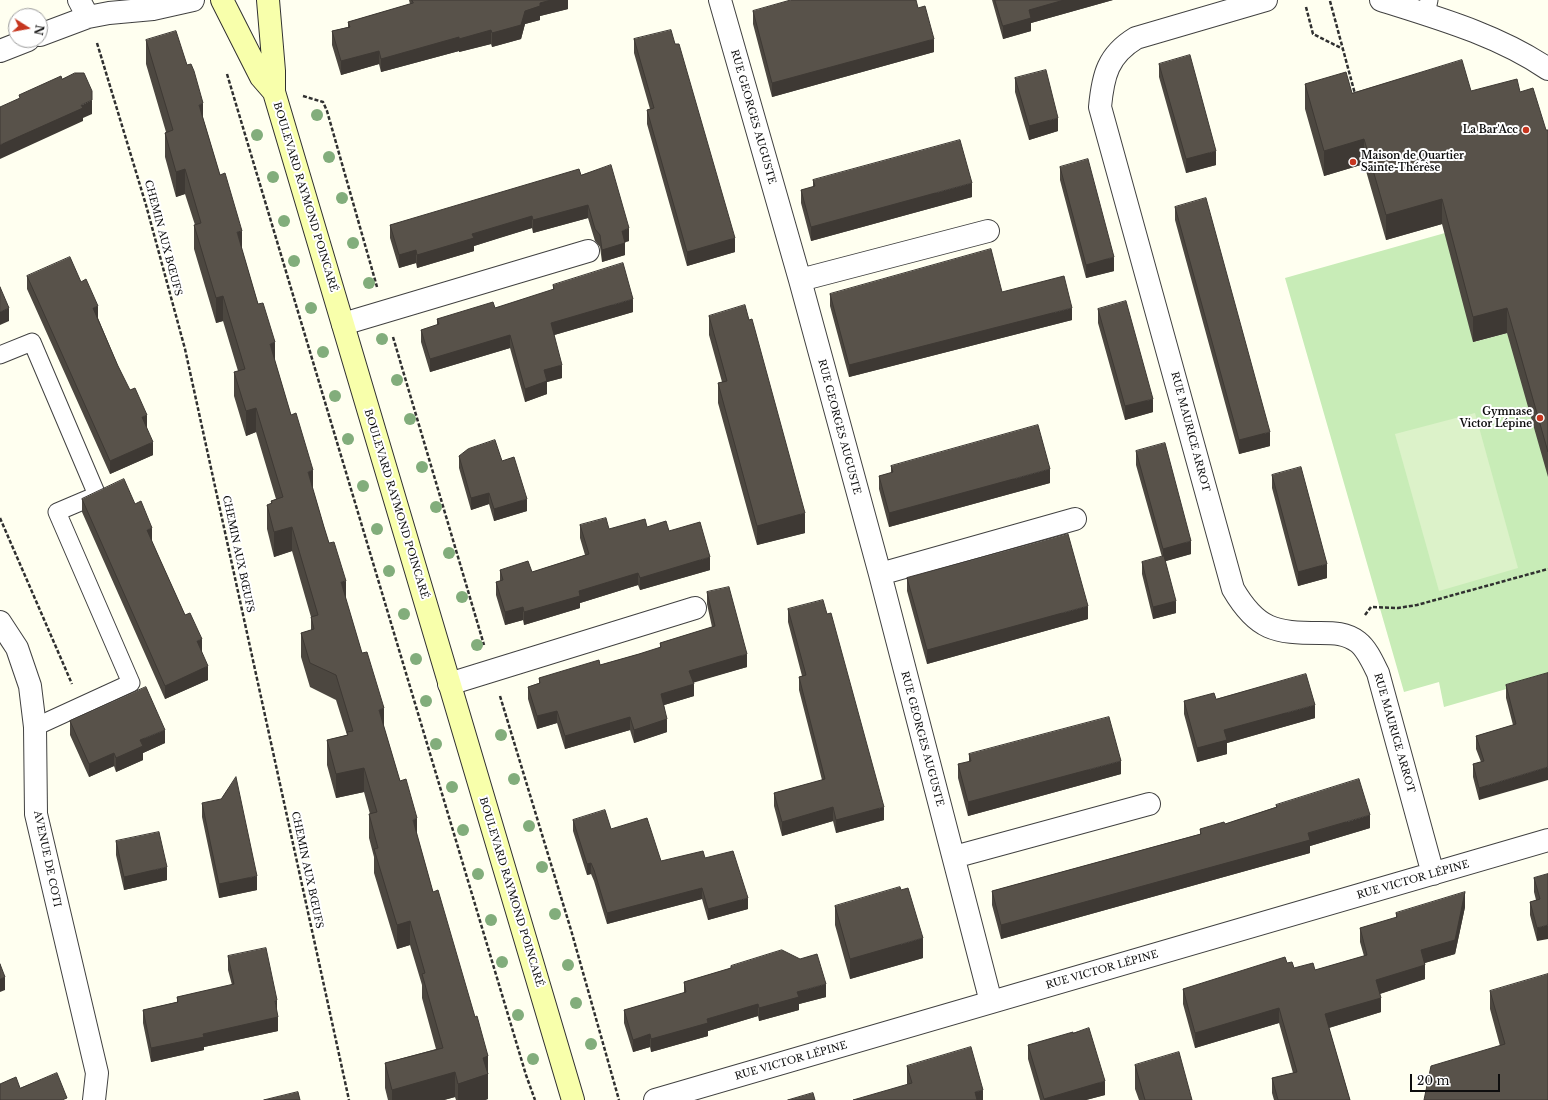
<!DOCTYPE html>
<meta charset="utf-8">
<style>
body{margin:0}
#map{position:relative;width:1548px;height:1100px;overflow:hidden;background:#fffff0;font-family:"Libre Baskerville",serif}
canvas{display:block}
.north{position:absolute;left:8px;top:8px;width:40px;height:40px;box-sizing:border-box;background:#fff;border:1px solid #9f9f9f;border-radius:50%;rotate:101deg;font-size:11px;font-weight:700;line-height:16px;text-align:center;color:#0e0e0e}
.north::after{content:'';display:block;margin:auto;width:14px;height:18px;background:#c6361f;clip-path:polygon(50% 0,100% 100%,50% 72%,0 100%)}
.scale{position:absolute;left:1410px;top:1074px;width:90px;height:18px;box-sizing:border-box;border:2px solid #0e0e0e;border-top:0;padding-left:5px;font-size:12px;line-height:14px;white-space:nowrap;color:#0e0e0e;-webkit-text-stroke:3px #fff;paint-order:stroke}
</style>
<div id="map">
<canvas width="1548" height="1100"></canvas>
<div class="north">N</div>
<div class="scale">20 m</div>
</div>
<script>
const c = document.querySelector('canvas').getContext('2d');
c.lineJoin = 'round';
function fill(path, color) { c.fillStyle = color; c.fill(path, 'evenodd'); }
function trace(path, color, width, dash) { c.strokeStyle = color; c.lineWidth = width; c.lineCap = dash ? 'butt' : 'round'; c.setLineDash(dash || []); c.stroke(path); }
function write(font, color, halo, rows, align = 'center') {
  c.font = font + ' "Libre Baskerville",serif'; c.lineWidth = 4; c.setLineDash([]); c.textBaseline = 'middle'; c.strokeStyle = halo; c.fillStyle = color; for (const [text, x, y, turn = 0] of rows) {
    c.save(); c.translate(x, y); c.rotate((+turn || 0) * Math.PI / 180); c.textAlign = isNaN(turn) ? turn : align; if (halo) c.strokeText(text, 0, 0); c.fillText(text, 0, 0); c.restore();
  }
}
const green = new Path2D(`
 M1445,233L1474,342L1548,322V677L1444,707L1439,682L1404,692L1285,278Z`);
const pitch = new Path2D(`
 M1475,413L1518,568L1439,591L1395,434Z`);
const path = new Path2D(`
 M1330,1L1355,94
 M1306,7L1313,34L1343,49
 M97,43L146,205L185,349L349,1100
 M227,74L526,1075L535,1100
 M303,96L323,102L327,111L377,287
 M393,337L484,645
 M0,518L72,684
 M1365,615L1371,607L1398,608L1417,605L1548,569
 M500,696L571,930L619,1100`);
const lane = new Path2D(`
 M1426,14L1429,0
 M0,355L32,342L97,495L57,512L131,683L35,727`);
const street = new Path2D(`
 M79,0L88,17
 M720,0L800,280L880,574L991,1002
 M1266,0L1136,38C1108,55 1103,75 1100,107L1233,589C1257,630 1275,633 1320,633C1334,633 1346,633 1358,642C1367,649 1373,663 1378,673L1433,874
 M1381,0C1438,18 1498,35 1548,69
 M40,35L88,17L109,13L153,9L193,0
 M0,51L28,40
 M800,280L988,231
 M343,324L588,251
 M880,574L1075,519
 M0,622L17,648L30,686L35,727L36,814L97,1073L94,1100
 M449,684L695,608
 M954,857L1149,804
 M655,1100L1548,840`);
const secondary = new Path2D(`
 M222,0L261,77L274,92
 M268,0L274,71V92L573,1100`);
const trees = [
 [317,115],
 [257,135],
 [329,157],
 [273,177],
 [342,198],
 [284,221],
 [353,243],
 [294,261],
 [369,283],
 [311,308],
 [382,339],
 [323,352],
 [397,380],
 [335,396],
 [410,419],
 [348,439],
 [422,467],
 [363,486],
 [436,507],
 [377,529],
 [449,553],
 [389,571],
 [462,597],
 [404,614],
 [477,645],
 [416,659],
 [426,701],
 [501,735],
 [436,744],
 [514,779],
 [452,787],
 [529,826],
 [463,830],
 [542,867],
 [478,874],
 [555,914],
 [491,920],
 [502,962],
 [568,965],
 [576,1003],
 [518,1015],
 [591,1044],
 [533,1059]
];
const wall = new Path2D(`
 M409,0H568V9L540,16V20L525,24L521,39L492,47L491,44L459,52V51L381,72L379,64L341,75L332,45V31L348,27V22L410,4Z
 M992,0H1113L1031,23V31L1003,39Z
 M918,8L934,52L772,97L753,24V11Z
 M634,39L675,44L735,252L687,266L647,124V110L650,109L634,53Z
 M146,40L203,118L324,527L400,781L417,835L433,892L488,1056V1099L485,1100H456L455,1097L444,1100H388L385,1088V1063L436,1049L422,998V985L410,945L397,949L374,873V857L369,838V814H370L364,792L336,798L327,765V740L347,735L336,700L310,687L301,657V633L311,630V617L292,551L274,557L267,529V505L271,504V501L276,499L256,432L246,436L234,396V372L238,371L223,321L216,323L194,249V225H195L185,194L176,197L165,157V133L166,132L146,64Z
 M1159,64L1216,165L1186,173L1159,77Z
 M1015,78L1058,131L1029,140L1015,92Z
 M1305,84L1352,93L1471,91L1520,92L1546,130H1548V477L1507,333L1473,342L1442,224L1386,240L1364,164L1324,176L1305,109Z
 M1060,167L1114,271L1086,278L1060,180Z
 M581,175L629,241L625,242V255L602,262L600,247L595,241L588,218L533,233L532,228L502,237L474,246V251L417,268L416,263L399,268L390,238V225Z
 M813,180L972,197L811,241L801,203V190L813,187Z
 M1175,207L1270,446L1239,454L1175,220Z
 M27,276L81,282L98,318L118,366L147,427L146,428L153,455L110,474L27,289Z
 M553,285L633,312L554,335L562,378L547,382V394L525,402L510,348L430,372L421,342V330L437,325V319L495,308L553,290Z
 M1002,292L1072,320L849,377L830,306V294Z
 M1098,309L1153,412L1125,420L1098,323Z
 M709,316L749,320L805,533L757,545L718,403V383L722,382L709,335Z
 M1136,451L1191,554L1165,561L1176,613L1153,619L1142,574V562L1162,557L1136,465Z
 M459,456L502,461L527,511L494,521L489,504L471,510L459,468Z
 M891,466L1050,483L889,527L879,489V476L891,473Z
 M1272,475L1327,578L1298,586L1272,488Z
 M82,499L152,542L158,555L202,653L208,680L165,699L82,512Z
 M580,525L609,529L647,527L669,531L710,570L640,590L638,585L580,603V608L524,625L523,620L505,625L496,595V582L500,581V570L532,572L585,555L580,538Z
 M907,578L1088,619L927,664L907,591Z
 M707,592L747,667L693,682L694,696L664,705L667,732L634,743L630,730L565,749L557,723L537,729L528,699V687L539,683V678L600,665L660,648V643L712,627L707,604Z
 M788,609L884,820L836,833L833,821L782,836L774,806V793L822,780L799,690V677L802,676L788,622Z
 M1548,673L1479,800L1473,777V764L1481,762L1476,749V736L1513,725L1506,698V685Z
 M1216,699L1315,718L1227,743V754L1197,762L1184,714V701Z
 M70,721L165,743L143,753V760L116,772L114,766L89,777L70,735Z
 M969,754L1121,774L968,816L958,778V764L969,762Z
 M202,803L257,890L219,898L202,817Z
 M1276,805L1370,828L1310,846V853L1001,939L992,905V891L1200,834V829L1225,824L1276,807Z
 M573,820L611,829L661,861L705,858L748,909L708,920L702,899L607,924L594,881L591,874L587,875L573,831Z
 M116,841L167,880L124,890L116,855Z
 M1548,874L1537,941L1530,915V902L1536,900L1534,892V878Z
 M835,906L923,958L850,979L835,925Z
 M1465,907L1455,954L1425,963V979L1380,994L1381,1012L1329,1028L1350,1100H1274L1272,1093V1078L1293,1073L1279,1023L1195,1048L1183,1004V989L1287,963L1294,968L1315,970L1364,956L1360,942V928L1396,918V913Z
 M228,956L277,1011L278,1031L204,1047V1050L151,1062L143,1023V1010L177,1002V997L232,985L228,970Z
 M731,966L826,997L799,1004V1010L759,1021L758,1016L708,1031V1036L651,1052L650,1047L633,1052L624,1023V1010L684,993V982L731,968Z
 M1490,991L1548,1100L1500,1046L1490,1009Z
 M1073,1033L1105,1095L1086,1100H1040L1028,1059V1045Z
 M1135,1065L1192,1100H1139L1135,1089Z
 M907,1066L983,1100L907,1084Z`);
const shadedWall = new Path2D(`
 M551,0H568V9L540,16V20L525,24L521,39L492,47V33L525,11L540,3Z
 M1064,0H1113L1031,23V31L1003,39V26L1029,10Z
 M491,30V44L459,52V39Z
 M459,37V51L381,72V59Z
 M934,39V52L772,97V83Z
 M379,51V64L341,75V61Z
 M92,100V114L83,118V121L0,159V145Z
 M203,103V128L199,105Z
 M1058,118V131L1029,140V126Z
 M1364,139V164L1324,176V151Z
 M1216,151V165L1186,173V159Z
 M185,169V194L176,197V172Z
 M972,183V197L811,241V227Z
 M1442,199V224L1386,240V215Z
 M588,205V218L533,233V220Z
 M532,216V228L474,246V251L417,268V255L472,234Z
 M629,228V241L622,243V231Z
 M242,231V255L237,232Z
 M735,238V252L687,266V252Z
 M625,243V255L602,262V250Z
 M416,250V263L399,268V255Z
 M1114,257V271L1086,278V265Z
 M223,296V321L216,323V298Z
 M633,299V312L551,336V323Z
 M98,306V318L93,321V308Z
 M9,308V321L0,325V312Z
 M1072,308V320L849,377V365Z
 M1507,308V333L1473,342V317Z
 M510,335V348L430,372V359Z
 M275,342V367L270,344Z
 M562,365V378L547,382V394L525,402V389L544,370Z
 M1153,399V412L1125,420V406Z
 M256,408V432L246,436V411Z
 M147,415V427L142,430V417Z
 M1270,432V446L1239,454V440Z
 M153,442V455L110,474V461Z
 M1050,469V483L889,527V513Z
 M313,470V495L308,472Z
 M489,493V504L471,510V498Z
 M527,499V511L494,521V509Z
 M805,513V533L757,545V526Z
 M292,527V551L274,557V532Z
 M152,528V542L147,544V530Z
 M1191,541V554L1163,562V549Z
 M710,557V570L640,590V578Z
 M1327,564V578L1298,586V572Z
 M638,573V585L580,603V608L524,625V612L579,591Z
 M346,581V605L341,582Z
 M1176,601V613L1153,619V607Z
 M1088,606V619L927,664V650Z
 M523,607V620L505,625V612Z
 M202,639V653L197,655V641Z
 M747,654V667L689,684V671Z
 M208,666V680L165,699V686Z
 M694,684V696L661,706V694Z
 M1315,705V718L1227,743V754L1197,762V748L1224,730Z
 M384,708V733L379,710Z
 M557,711V723L537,729V716Z
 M630,717V730L565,749V736Z
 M667,719V732L634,743V730Z
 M165,730V743L143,753V760L116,772V758L140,740Z
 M114,753V766L89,777V764Z
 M1121,761V774L968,816V802Z
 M1548,767V780L1479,800V788Z
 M364,768V792L336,798V774Z
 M833,807V821L782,836V822Z
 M884,807V820L836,833V820Z
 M1370,815V828L1310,846V853L1001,939V925Z
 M417,818V843L413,820Z
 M591,863V874L587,875V864Z
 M167,867V880L124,890V877Z
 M257,876V890L219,898V884Z
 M702,888V899L607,924V913Z
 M1465,892V907L1455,954L1421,964V950Z
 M748,898V909L708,920V909Z
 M410,921V945L397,949V925Z
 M1548,925V939L1537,941V928Z
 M923,938V958L850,979V959Z
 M1425,965V979L1376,995V980Z
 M5,977V990L0,992V979Z
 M826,984V997L799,1004V1010L759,1021V1008L797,992Z
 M1381,998V1012L1325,1029V1014Z
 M277,1000V1014L275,1001Z
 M758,1004V1016L708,1031V1036L651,1052V1039L707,1019Z
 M1279,1008V1023L1195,1048V1033Z
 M278,1017V1031L204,1047V1050L151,1062V1048L203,1034Z
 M650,1034V1047L633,1052V1040Z
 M488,1056V1099L485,1100H458V1084L483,1058Z
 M455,1072V1097L444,1100H392V1090Z
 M1105,1081V1095L1086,1100H1044V1099Z
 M983,1090V1100H975V1092Z`);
const building = new Path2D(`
 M412,0H551L540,3V6L525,11L521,25L492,33L491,30L459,39V37L381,59L379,51L341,61L332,31L350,27L348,22L413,3Z
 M791,0H916L918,8L925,6L934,39L772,83L753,11Z
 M995,0H1064L1029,10L1031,18L1003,26Z
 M671,30L675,44H679L735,238L687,252L647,110L654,108L634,39Z
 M176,31L187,65L191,64L194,71L203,103L199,105L220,175L225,173L242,231L237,232L258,304L263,303L275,342L270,344L291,415L296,413L313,470L308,472L324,527L329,543L334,542L346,581L341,582L362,653L367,652L384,708L379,710L400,781L406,779L417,818L413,820L433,892L438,890L475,1017L477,1016L488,1056L483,1058L488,1074L458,1084L455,1072L392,1090L385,1063L443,1048L422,974L425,973L410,921L397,925L374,849L378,848L369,814L377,812L364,768L336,774L327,740L348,735L347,732L353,731L336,675L310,663L301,633L314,629L311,617L318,615L292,527L274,532L267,505L272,503L271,501L283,497L256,408L246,411L234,372L245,369L223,296L216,298L194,225L201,223L185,169L176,172L165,133L173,130L146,40Z
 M1190,55L1216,151L1186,159L1159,64Z
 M1462,60L1471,91L1517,79L1520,92L1533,88L1546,130H1548V452L1507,308L1473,317L1442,199L1386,215L1364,139L1324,151L1305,84L1346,72L1352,93Z
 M1046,70L1058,118L1029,126L1015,78Z
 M75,73H84L92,91V100L81,105L83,108L0,145V107L20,98L19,95L61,76L62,79Z
 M960,140L972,183L811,227L801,190L815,186L813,180Z
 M1088,159L1114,257L1086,265L1060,167Z
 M611,165L629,228L622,231L625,243L602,250L600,235L595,229L588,205L533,220L532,216L472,234L474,238L417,255L416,250L399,255L390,225L579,169L581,175Z
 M1206,198L1270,432L1239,440L1175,207Z
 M991,249L1002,292L1064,276L1072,308L849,365L830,294Z
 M70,257L81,282L86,279L98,306L93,308L118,366L130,390L135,388L147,415L142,417L153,442L110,461L27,276Z
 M623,263L633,299L551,323L562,365L544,370L547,381L525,389L510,335L430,359L421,330L439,324L437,319L493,302L495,308L554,289L553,285Z
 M0,287L9,308L0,312Z
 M1126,301L1153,399L1125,406L1098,309Z
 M745,305L749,320L752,319L805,513L757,526L718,383L727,381L709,316Z
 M1038,425L1050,469L889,513L879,476L893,472L891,466Z
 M495,440L502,461L514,457L527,499L494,509L489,493L471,498L459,456L468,449Z
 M1165,443L1191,541L1163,549L1136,451Z
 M1301,467L1327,564L1298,572L1272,475Z
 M124,479L135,504L141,501L152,528L147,530L158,555L185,615L190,613L202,639L197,641L208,666L165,686L82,499Z
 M606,518L609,529L645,519L647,527L666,521L669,531L700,522L710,557L640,578L638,573L579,591L580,596L524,612L523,607L505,612L496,582L503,580L500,570L528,561L532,572L589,554L580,525Z
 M1068,534L1088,606L927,650L907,578Z
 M1164,556L1176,601L1153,607L1142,562Z
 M729,587L747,654L689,671L694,684L661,694L667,719L634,730L630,717L565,736L557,711L537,716L528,687L540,683L539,678L599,660L600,665L639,654L661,647L660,643L715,626L707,592Z
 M823,600L827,614L831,613L884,807L836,820L833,807L782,822L774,793L825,779L799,677L806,675L788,609Z
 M1548,673V767L1479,788L1473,764L1484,761L1476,736L1516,724L1506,685Z
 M1306,674L1315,705L1224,730L1227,740L1197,748L1184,701L1214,693L1216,699Z
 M146,687L165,730L140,740L143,746L116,758L114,753L89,764L70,721Z
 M1109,717L1121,761L968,802L958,764L971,761L969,754Z
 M236,777L257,876L219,884L202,803L221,799Z
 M1359,779L1370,815L1308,833L1310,840L1001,925L992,891L1201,834L1200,829L1224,822L1225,824L1277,807L1276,805Z
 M605,810L611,829L647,818L661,861L703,851L705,858L733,851L748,898L708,909L702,888L607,913L594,870L591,863L587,864L573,820Z
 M159,832L167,867L124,877L116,841Z
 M1548,874V925L1537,928L1530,902L1540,899L1534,878Z
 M900,887L901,890L908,888L923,938L850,959L835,906Z
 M1465,892L1455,940L1421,950L1425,965L1376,980L1381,998L1325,1014L1350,1100H1278L1272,1078L1297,1072L1279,1008L1195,1033L1183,989L1285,957L1287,963L1292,962L1294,968L1313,963L1315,970L1367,955L1360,928L1397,917L1396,913Z
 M266,948L277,1000L275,1001L278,1017L203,1034L204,1037L151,1048L143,1010L178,1002L177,997L234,984L228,956Z
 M782,950L800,959L817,954L826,984L797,992L799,997L759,1008L758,1004L707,1019L708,1023L651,1039L650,1034L633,1040L624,1010L686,992L684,982L731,968V966Z
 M0,964L5,977L0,979Z
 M1548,974V1100H1424L1431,1066L1505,1044L1490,991Z
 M1089,1028L1105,1081L1044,1099L1028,1045L1073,1032V1033Z
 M971,1047L983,1090L975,1092L977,1100H853L912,1083L907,1066Z
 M1179,1052L1192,1100H1145L1135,1065Z
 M57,1073L67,1098L62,1100H0V1084L16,1077L20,1088Z
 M298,1092L300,1100H264Z
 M813,1093L815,1100H788Z`);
const markers = [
 [1526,130,4,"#c6361f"],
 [1353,162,4,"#c6361f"],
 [1540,418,4,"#c6361f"]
];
const streetNames = [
 ["RUE GEORGES AUGUSTE",753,117,74],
 ["BOULEVARD RAYMOND POINCARÉ",305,197,73],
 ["CHEMIN AUX BŒUFS",163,238,75],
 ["RUE GEORGES AUGUSTE",839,427,75],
 ["RUE MAURICE ARROT",1190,432,75],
 ["BOULEVARD RAYMOND POINCARÉ",396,504,73],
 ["CHEMIN AUX BŒUFS",238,554,78],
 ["RUE MAURICE ARROT",1394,733,74],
 ["RUE GEORGES AUGUSTE",922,739,75],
 ["AVENUE DE COTI",47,859,78],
 ["CHEMIN AUX BŒUFS",307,870,78],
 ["RUE VICTOR LÉPINE",1413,880,-16],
 ["BOULEVARD RAYMOND POINCARÉ",511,892,73],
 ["RUE VICTOR LÉPINE",1102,970,-16],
 ["RUE VICTOR LÉPINE",791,1061,-16]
];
const poiNames = [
 ["La Bar'Acc",1518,130],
 ["Maison de Quartier",1361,156,"left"],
 ["Sainte-Thérèse",1361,168,"left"],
 ["Gymnase",1532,412],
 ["Victor Lépine",1532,424]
];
fill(green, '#c8ecb7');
fill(pitch, '#dcf2c9');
trace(lane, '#414141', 19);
trace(street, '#414141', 24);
trace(secondary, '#303030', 24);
trace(path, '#303030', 2.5, [4, 2]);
trace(lane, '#fff', 17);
trace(street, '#fff', 22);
trace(secondary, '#f8ffab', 22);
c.fillStyle = '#82ad7b';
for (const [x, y] of trees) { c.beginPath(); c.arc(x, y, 6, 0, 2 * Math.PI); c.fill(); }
fill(wall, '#4c4740');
fill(shadedWall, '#3e3934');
fill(building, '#58524a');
trace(building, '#3e3934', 1);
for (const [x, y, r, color] of markers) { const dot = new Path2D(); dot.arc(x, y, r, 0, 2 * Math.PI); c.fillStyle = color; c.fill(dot); trace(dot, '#fff', 1.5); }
write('10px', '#0e0e0e', '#fff', streetNames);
write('bold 10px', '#0e0e0e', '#fff', poiNames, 'right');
</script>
